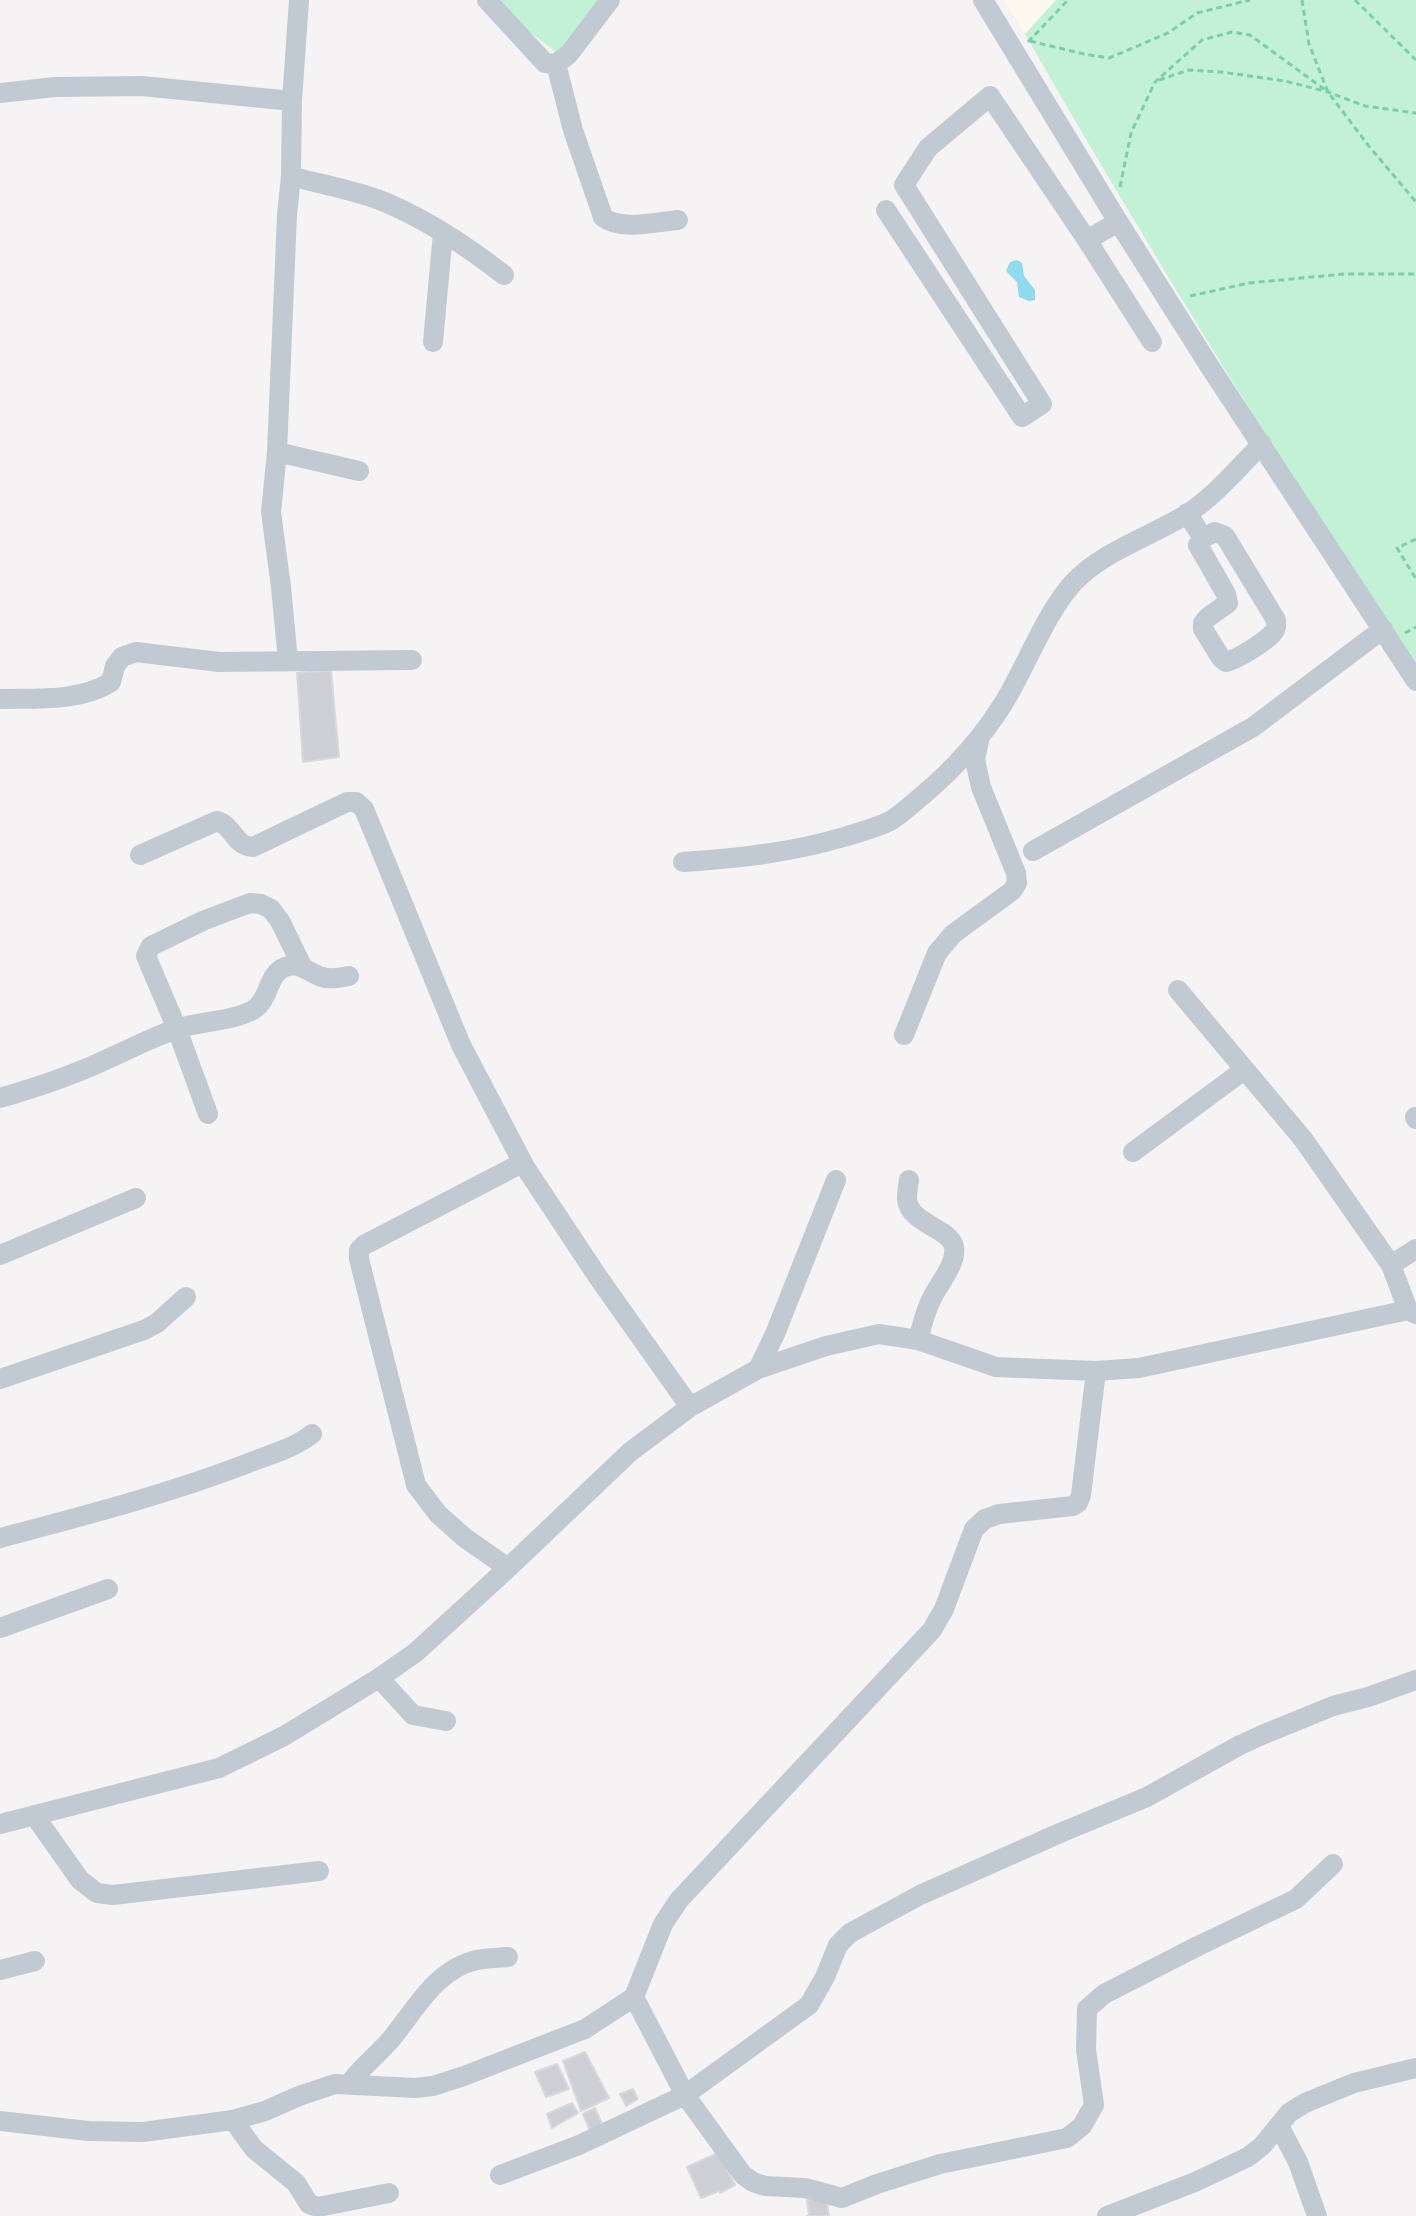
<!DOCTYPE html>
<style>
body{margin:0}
canvas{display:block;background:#f5f3f3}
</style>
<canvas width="1416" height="2216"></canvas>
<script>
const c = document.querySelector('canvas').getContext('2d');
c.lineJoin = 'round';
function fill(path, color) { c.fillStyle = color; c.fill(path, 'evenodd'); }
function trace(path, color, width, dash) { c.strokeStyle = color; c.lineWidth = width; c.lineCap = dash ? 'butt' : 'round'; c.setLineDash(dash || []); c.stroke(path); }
const commercial = new Path2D(`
 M1003,0H1056L1025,34Z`);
const green = new Path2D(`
 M501,0H598L557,53L526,29Z
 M1056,0H1416V673C1282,463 1149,251 1025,34Z`);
const water = new Path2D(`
 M1017,260L1022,263L1024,276L1035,290V300L1029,301L1019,297L1017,282L1006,271L1010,262Z`);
const building = new Path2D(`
 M331,670L339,757L303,762L297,673Z
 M585,2052L609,2098L581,2111L563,2061Z
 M557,2064L569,2089L546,2097L535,2072Z
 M633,2089L638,2099L626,2106L620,2094Z
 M572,2103L578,2113L552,2128L547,2114Z
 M595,2108L604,2129L592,2135L583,2114Z
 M722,2151L729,2170H727L735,2185L720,2193L719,2191L701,2198L687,2167Z
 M826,2197L829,2216H807L809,2215L807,2200Z`);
const path = new Path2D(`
 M1302,0L1309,44L1328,92L1368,145L1416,202
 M1355,0L1416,60
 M1030,41L1084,54L1109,58L1168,33L1197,13L1250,0
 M1028,42L1068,0
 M1159,80L1189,70L1221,72L1285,81L1328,92L1365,106L1416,113
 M1120,187L1131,133L1155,82L1202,40L1232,32L1250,35L1328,92
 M1190,296L1249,283L1344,274H1416
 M1416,539L1397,548L1416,579
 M1405,633L1416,627`);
const minor = new Path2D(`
 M487,0L545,63L556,64L569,54L610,0
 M983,0L1114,215L1210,367L1416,681
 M556,64L573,130L603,217C620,231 657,222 678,220
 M0,93L55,87L142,86L292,101
 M291,176C322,185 357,190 387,203C429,221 468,247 504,275
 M886,210L1022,417L1042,404L904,185L928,148L990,96L1087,240
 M1118,222L1087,240L1152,342
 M433,342L443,233
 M277,452L359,471
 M1187,513L1203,538L1215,532L1225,536L1276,620C1276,626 1277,628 1273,633C1265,642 1238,659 1226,662L1221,658L1203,629V623L1207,618L1228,603L1226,594L1198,545L1203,538
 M288,661L281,587L271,512L277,452L287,215L291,176L292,101L299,0
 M0,699C35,698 80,702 111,682L115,666L122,657L136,652L219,662L412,660
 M1033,851L1253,727L1383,629
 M140,855L217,821C233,825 235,847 253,847L347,802H356L364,809L461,1045L525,1167L598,1277L690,1407
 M683,862C740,858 789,853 844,837C860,832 876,828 890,821C902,814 913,803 923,795C955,768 981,739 1003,704C1026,667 1045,614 1073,583C1103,551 1150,537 1187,514C1215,496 1238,468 1262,444
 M1178,990L1303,1139L1391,1265
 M904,1035L937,953L953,934L1012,891L1017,883L1016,873L981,787L975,760L979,741
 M0,1098C31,1089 62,1079 92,1066C120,1054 148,1039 176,1029C201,1021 230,1022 253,1010C270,1000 267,974 285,967C299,962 306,971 319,976C328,980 339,978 349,976
 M208,1114L177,1029L146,956L151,946L205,920L250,903L261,904L271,909L280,921L302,966
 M1415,1117L1416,1119
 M1133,1152L1244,1070
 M909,1180C908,1186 907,1193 907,1199C909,1224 951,1228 954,1247C957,1264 939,1283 932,1298C925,1311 922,1326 918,1340
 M0,1255L136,1198
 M1408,1310L1391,1265L1416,1249
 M758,1369L775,1334L836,1180
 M0,1379L144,1330L157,1323L186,1297
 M0,1538C83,1516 165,1495 246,1464C268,1455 293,1449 312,1434
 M508,1568L465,1538L438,1514L416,1485L359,1259V1250L364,1245L522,1163
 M0,1628L108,1589
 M379,1678L413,1715L446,1721
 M34,1815L80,1880L97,1893L113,1895L319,1871
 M0,1824L219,1768L284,1736L379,1678L415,1653L508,1568L630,1452L690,1407L758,1369L826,1346L879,1334L918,1340L996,1367L1096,1371L1139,1368L1408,1310L1416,1314
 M0,1970L35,1961
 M634,1997L685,2095L743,2175L753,2182L765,2186L805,2188L842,2198L877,2184L940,2164L1067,2138L1082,2126L1094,2105L1086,2050L1087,2009L1104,1994L1198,1946L1296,1899L1333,1864
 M350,2083C362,2066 379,2054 392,2038C416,2009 436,1969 477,1960C487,1958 498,1958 508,1957
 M233,2120L254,2149L296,2183L309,2204L318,2207L389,2193
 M0,2121L88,2131L143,2132L233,2120L265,2111L299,2096L335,2084L415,2088L433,2086L464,2076L585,2029L634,1997L663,1924L679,1900L932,1630L944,1609L974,1529L985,1519L999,1514L1073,1506L1078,1503L1081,1495L1096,1371
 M1279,2126L1298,2162L1317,2216
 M500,2175L579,2145L685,2095L809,2005L825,1977L838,1945L850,1933L920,1895L1060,1833L1147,1797L1240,1745L1262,1735L1333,1706L1368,1697L1416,1680
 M1107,2216L1195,2182L1248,2157L1262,2146L1289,2113L1305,2103L1354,2083L1416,2068`);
fill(commercial, '#fdf9ef');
fill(green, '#c3f1d5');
fill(water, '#90daee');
fill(building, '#cdcfd5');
trace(building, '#d7d9de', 2);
trace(path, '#7ad0a6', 3, [6, 4]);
trace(minor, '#c1cad2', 20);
</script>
